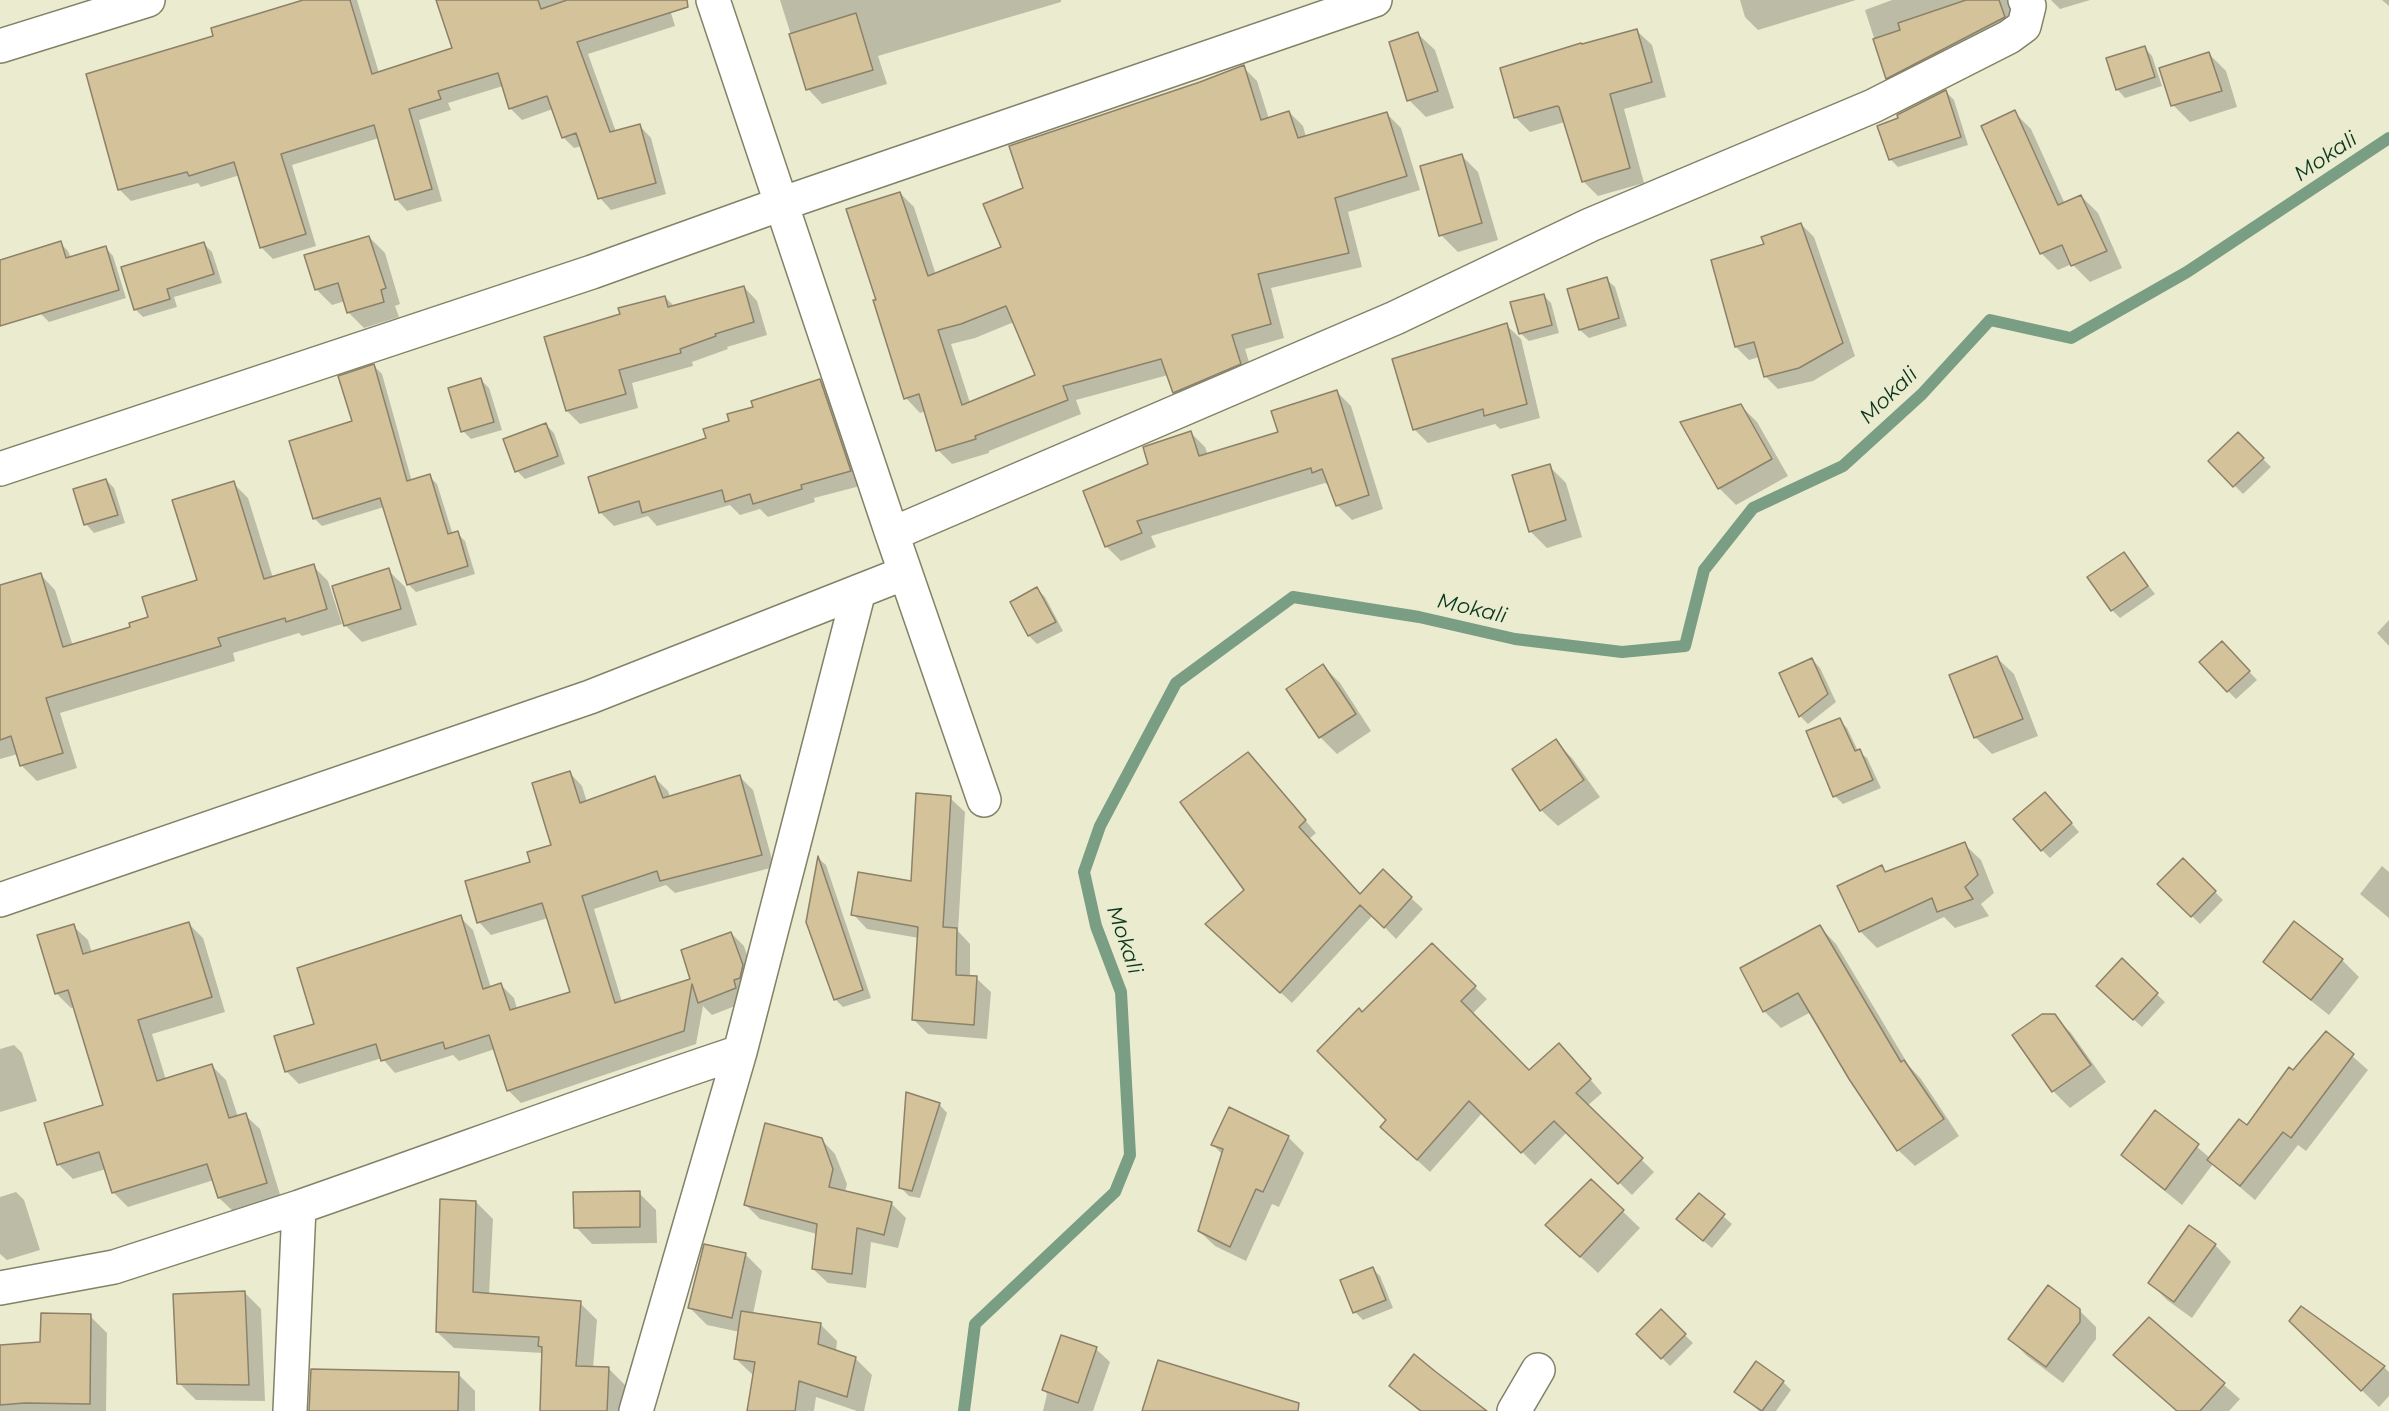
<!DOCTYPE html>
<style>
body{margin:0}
canvas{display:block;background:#ebebcf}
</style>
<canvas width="2389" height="1411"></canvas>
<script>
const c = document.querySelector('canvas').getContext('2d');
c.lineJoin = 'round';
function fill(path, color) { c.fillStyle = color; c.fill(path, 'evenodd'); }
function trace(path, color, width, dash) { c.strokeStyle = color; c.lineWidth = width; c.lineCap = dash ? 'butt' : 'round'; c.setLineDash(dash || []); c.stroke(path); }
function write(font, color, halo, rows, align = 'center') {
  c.font = font + ' Montserrat,sans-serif'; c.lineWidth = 4.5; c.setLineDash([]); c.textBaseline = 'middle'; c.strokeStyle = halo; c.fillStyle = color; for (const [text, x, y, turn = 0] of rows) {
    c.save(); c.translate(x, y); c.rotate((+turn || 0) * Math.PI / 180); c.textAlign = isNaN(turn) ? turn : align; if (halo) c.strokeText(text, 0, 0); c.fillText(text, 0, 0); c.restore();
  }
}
const shadow = new Path2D(`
 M308,0H357L379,73L454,49L438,0H667L675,26L588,54L616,132L640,126L651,138L666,194L611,210L600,198L582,146L574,148L563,137L553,109L522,120L510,108L503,86L448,103L451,110L419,120L442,201L407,211L396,199L379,138L292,165L316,246L273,259L262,248L240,175L201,187L198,183L131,201L120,190L87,75L215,37Z
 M780,0H1061V2L878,56L887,84L822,104L808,89Z
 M1740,0H1856L1758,30L1745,17Z
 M1892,0H2027L2020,16L1901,92L1887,78L1865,10Z
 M2051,0H2090L2060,9Z
 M2382,0H2389V6Z
 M1637,31L1652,45L1666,97L1624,109L1644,183L1598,196L1583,181L1565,122L1530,132L1515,117Z
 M1418,34L1435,50L1454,108L1426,117L1409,100Z
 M2144,47L2152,56L2162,86L2125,98L2117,89Z
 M2209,54L2226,71L2237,107L2190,122L2173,105Z
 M1243,67L1257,81L1269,119L1289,112L1303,126L1306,137L1387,114L1401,128L1420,190L1348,212L1362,267L1271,288L1284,338L1245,349L1254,378L1188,406L1174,392L1168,375L1076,400L1081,414L989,451V453L952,464L938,450L926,411L920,413L906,398L878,301L900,193L914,207L936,275L1003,248L1025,188L1200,83ZM1014,322L1037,375L970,403L951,344L975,338Z
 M1946,92L1954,100L1968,145L1898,167L1890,159L1900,119Z
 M2014,112L2031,129L2065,204L2081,196L2098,213L2122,268L2090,282L2072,264L2058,270L2041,253Z
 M1462,156L1478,172L1498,240L1458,252L1441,235Z
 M1801,224L1814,237L1855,356L1813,381L1778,389L1765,376L1759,357L1749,360L1736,347L1713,261L1766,245Z
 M369,237L385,253L400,304L395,306L399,317L364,328L348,312L345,301L332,305L316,289Z
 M60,243L68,251L71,258L105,247L113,256L126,298L49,322L41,314Z
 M204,244L212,252L222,283L174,297L177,307L143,317L135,309Z
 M1606,279L1615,287L1627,326L1589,338L1580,330L1568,290Z
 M744,287L757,301L767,335L727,347L728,349L692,362L693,366L632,383L638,408L580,424L567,411L621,315L665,297L675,307Z
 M1543,295L1551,303L1559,333L1529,341L1520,333Z
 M1506,325L1521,339L1540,418L1500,429L1495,424L1428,443L1414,429Z
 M374,366L382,374L412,482L429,476L437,484L453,535L457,533L465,541L475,574L416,592L408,584L384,507L322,526L314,518L354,422Z
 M481,380L489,388L502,430L471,439L463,431Z
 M820,380L834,394L864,485L814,498L815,502L768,517L760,509L740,515L730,505L657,526L648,516L614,526L600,512L755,408Z
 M1336,391L1351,406L1383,509L1352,520L1337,505L1330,486L1325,483L1151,536L1156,547L1121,561L1106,546L1085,492L1150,465L1144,448L1190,432L1205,447L1208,455L1280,433Z
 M1740,405L1757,422L1788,476L1736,505L1719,488Z
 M546,425L554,433L565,464L525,479L517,471Z
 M2238,434L2271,467L2243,494L2210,461Z
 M1549,466L1566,483L1582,537L1547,548L1530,531Z
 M106,480L114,488L125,523L94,533L86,524Z
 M233,483L248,498L273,578L313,566L328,581L342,624L302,636L299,633L233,653L235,661L60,713L77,768L37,781L22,766L18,754L0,759V587L40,574L55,590L73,646L132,628L150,618L199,581Z
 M2124,554L2155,594L2120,618L2112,610Z
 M388,570L405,587L417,625L362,642L345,625Z
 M1037,589L1045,597L1063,631L1037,644L1029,636L1012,602Z
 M2389,620V646L2377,633Z
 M2230,651L2257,680L2236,699L2228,691Z
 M1997,658L2014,674L2038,736L1992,754L1976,738L1951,676Z
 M1812,659L1820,668L1836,702L1808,724L1800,716L1781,673Z
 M1323,666L1340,683L1371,731L1337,754L1320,737Z
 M1839,720L1847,728L1858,751L1867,758L1881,788L1843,804L1835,796Z
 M1555,741L1572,758L1600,797L1558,826L1541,810Z
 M1248,753L1316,833L1309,839L1360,896L1411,898L1423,909L1396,939L1373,915L1292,1003L1219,935L1246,891Z
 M570,773L582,786L587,802L655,778L668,791L670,797L740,777L753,790L774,867L675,893L666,885L594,909L622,1002L692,980L731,933L744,946L755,979L748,1001L712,1015L703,1006L696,1044L521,1103L508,1090L495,1049L459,1061L453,1055L395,1073L382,1058L299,1084L286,1071L316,1025L460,917L473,930L491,988L501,985L514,998L517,1009L572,993L548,918L491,935L479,922L531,863L553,846Z
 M950,798L965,812L958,931L970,944V977L976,978L991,992L987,1039L928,1034L913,1019L919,938L867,929L853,914L912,883Z
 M2053,802L2079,832L2050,858L2042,850Z
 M1964,844L1981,860L1994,893L1981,904L1989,916L1955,928L1944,917L1877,948L1860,931L1881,867L1887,873Z
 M819,859L826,865L871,998L843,1007L835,999L808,922Z
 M2183,860L2223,900L2200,924L2159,884Z
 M2382,866L2389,872V918L2360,894Z
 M188,923L203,938L225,1012L152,1034L166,1080L212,1066L226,1080L238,1117L245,1115L260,1129L281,1198L234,1212L219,1198L214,1180L128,1207L113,1192L106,1169L73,1179L58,1164L105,1106L74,1007L71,1008L56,993L73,926L88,940L92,953Z
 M1820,927L1836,944L1909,1066L1921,1079L1959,1136L1915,1166L1898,1150L1811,1012L1781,1028L1764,1011Z
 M1432,945L1487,999L1472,1014L1529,1072L1571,1057L1602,1093L1587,1106L1654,1172L1632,1195L1567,1132L1535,1165L1483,1112L1430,1172L1394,1139L1362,1014Z
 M2342,960L2359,977L2329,1015L2282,978L2265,962Z
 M2122,961L2165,1002L2142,1027L2106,994Z
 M2054,1016L2071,1033L2106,1082L2070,1108L2053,1091L2014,1035Z
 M2326,1033L2368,1070L2306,1151L2298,1145L2255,1200L2213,1164L2182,1205L2140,1171L2123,1155L2156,1112L2210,1158L2247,1127Z
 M14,1045L22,1053L37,1101L0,1112V1049Z
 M939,1104L947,1113L920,1198L909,1196L901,1188Z
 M1229,1109L1288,1137L1304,1153L1279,1207L1272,1204L1246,1261L1215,1246L1199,1231L1223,1155L1213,1145Z
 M821,1139L835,1154L847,1184L845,1192L891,1203L906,1218L898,1248L871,1242L866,1288L828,1283L813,1269L817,1234L760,1219L746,1205Z
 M1591,1181L1640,1228L1598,1273L1564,1242Z
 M16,1192L24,1200L40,1250L7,1260L0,1254V1197Z
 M639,1193L656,1210L657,1243L592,1244L576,1227Z
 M1699,1195L1732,1224L1712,1248L1686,1227Z
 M476,1202L493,1219L489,1295L580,1303L597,1320L593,1368H608L625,1385L624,1411H541L543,1353L454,1348L437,1332Z
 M2215,1245L2231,1262L2192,1318L2167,1300L2150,1283Z
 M745,1254L762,1271L753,1314L820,1324L837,1341L836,1352L855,1358L872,1375L864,1411H857L816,1397L814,1411H748L754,1376L736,1359L740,1332L707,1325L690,1308Z
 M1372,1268L1380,1276L1393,1308L1363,1320L1355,1312Z
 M244,1292L261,1309L265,1401L196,1400L179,1383Z
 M2079,1310L2096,1327V1339L2063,1383L2027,1356L2010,1339Z
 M1661,1312L1693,1343L1670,1366L1638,1334Z
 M90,1316L107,1333L106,1411H0V1346L42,1343Z
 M2149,1319L2240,1399L2229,1411H2177L2115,1355Z
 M2307,1337L2384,1367L2389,1372V1396L2379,1407Z
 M1096,1349L1110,1362L1093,1411H1043L1047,1394L1044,1390Z
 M458,1374L475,1391V1411H309Z
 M1783,1382L1791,1390L1776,1411H1759L1736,1392Z
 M1391,1386L1483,1411H1419Z`);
const stream = new Path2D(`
 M964,1411L975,1324L1115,1192L1130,1155L1121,992L1096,926L1084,872L1100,826L1176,683L1293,597L1419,617L1515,639L1622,652L1685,646L1704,570L1753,508L1843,466L1922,394L1990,320L2071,338L2187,272L2389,138`);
const building = new Path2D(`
 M303,0H350L372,74L452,48L436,0H538L541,9L567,0H687L688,7L577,42L610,132L640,124L656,183L598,199L576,133L562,138L547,96L509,109L498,73L438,91L441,99L409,109L432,189L395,200L374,125L281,154L306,234L260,248L234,162L189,176L187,172L118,190L86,74L213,36L211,28Z
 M1966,0H1999L2005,17L1886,79L1873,39L1900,30L1898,23Z
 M856,13L873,70L806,90L789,34Z
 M1637,29L1652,82L1610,94L1630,168L1582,182L1559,107L1557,106L1514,118L1500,68L1581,43L1582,44Z
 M1418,32L1438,91L1407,101L1389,42Z
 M2145,46L2155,77L2116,90L2106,58Z
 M2209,52L2222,91L2171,106L2159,68Z
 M1244,65L1261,120L1289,111L1298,138L1387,112L1407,176L1335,198L1349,253L1258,274L1271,324L1232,335L1241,364L1173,393L1161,359L1063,386L1068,400L975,436L976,439L936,451L919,394L904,399L873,300H876L846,209L900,192L928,276L1001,247L983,204L1023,188L1009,146L1200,82ZM1006,306L1035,375L962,405L938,330L961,324Z
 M1946,90L1961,137L1889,160L1877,126L1898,118L1897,115Z
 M2015,110L2058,205L2081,195L2107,251L2071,266L2062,245L2040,254L1981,126Z
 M1462,154L1482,223L1439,236L1420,166Z
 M1801,223L1843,343L1799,368L1764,377L1754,342L1735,347L1711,260L1764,244L1761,237Z
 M369,236L386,288L381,290L384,302L347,313L338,283L315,290L304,255Z
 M61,241L66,258L106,246L119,290L0,326V260Z
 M204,242L214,274L167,289L170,299L134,310L121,267Z
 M1607,277L1619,318L1579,330L1567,289Z
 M744,286L754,322L715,334L716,336L680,349L681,353L619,370L626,394L566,411L544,337L620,314L618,308L665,296L668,307Z
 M1544,294L1552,325L1519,334L1510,302Z
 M1507,323L1527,404L1484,416L1483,409L1413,430L1392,359Z
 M374,364L407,481L430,474L448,534L458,531L468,566L407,585L380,498L313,519L289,441L352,421L338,376Z
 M481,378L494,422L461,432L448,388Z
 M820,379L851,471L801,485L802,489L753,504L750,494L725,502L722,490L642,513L639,501L599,513L588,477L706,438L703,429L729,421L727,414L753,407L751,401Z
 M1337,390L1369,495L1336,506L1322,469L1312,473L1311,468L1137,521L1142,533L1105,547L1083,491L1148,464L1143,447L1191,431L1199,456L1278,432L1271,411Z
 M1741,404L1772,459L1718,489L1680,422Z
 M546,423L558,456L515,472L503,439Z
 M2238,432L2264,458L2233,487L2208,461Z
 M1550,464L1566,520L1529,532L1512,475Z
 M106,479L118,515L84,525L73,489Z
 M234,481L264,579L314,564L327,609L286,622L285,618L218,638L221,646L46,698L63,753L20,766L11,736L0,740V585L41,573L63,647L130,627L129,623L148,617L142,597L197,580L172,500Z
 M2124,552L2148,586L2111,611L2087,577Z
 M389,568L401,609L344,626L332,586Z
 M1037,587L1056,622L1028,636L1010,602Z
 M2222,641L2250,671L2227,692L2199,662Z
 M1997,656L2023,719L1974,738L1949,675Z
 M1812,658L1828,694L1799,717L1779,673Z
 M1323,664L1356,714L1319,738L1286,689Z
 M1840,718L1855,751L1860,749L1873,780L1833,797L1806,731Z
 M1556,739L1584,780L1540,811L1512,769Z
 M1248,752L1306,820L1299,827L1360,894L1383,869L1412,897L1384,928L1360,905L1280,993L1205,924L1244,890L1180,802Z
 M570,771L580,803L655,776L663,798L740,775L762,855L660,881L657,871L582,896L615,1003L690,979L681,950L731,932L743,965L740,978L734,980L736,988L698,1003L692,984L684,1031L507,1091L489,1035L445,1049L443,1042L381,1061L376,1044L285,1072L274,1036L314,1024L297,968L461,915L483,989L501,983L510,1010L570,992L542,903L477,923L465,881L530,862L527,852L551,845L532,783Z
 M2045,792L2072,823L2041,851L2013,819Z
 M916,793L951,796L943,927L957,928L956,975L977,976L974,1025L912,1020L918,927L851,915L858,872L911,881Z
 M1965,842L1978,875L1965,887L1973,899L1937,912L1932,898L1859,932L1837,886L1882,865L1885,872Z
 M818,856L863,990L834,1000L806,922Z
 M2183,858L2216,891L2191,917L2157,884Z
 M2294,921L2343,959L2311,1000L2263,962Z
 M189,922L212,997L138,1020L157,1081L212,1064L229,1118L246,1113L267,1183L218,1198L207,1164L112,1193L99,1152L57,1165L44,1123L103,1105L68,990L55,994L37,935L74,924L83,954Z
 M1820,925L1901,1062L1904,1060L1944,1119L1897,1151L1849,1079L1798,993L1763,1012L1740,968Z
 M1432,943L1476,986L1461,1001L1529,1070L1559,1043L1591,1079L1576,1093L1643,1158L1618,1184L1554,1121L1521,1153L1469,1101L1417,1160L1380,1127L1386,1120L1317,1051L1359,1008L1362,1012Z
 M2122,958L2158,993L2133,1020L2096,986Z
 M2042,1014H2055L2091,1065L2052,1092L2012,1035Z
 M2326,1031L2354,1054L2291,1138L2283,1132L2240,1186L2207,1160L2239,1119L2247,1125L2289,1067L2293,1070Z
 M906,1092L940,1103L912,1191L899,1188Z
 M1229,1107L1289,1136L1263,1192L1256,1189L1230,1247L1198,1231L1223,1149L1211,1145Z
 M2155,1110L2199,1144L2165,1190L2121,1155Z
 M765,1123L822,1138L833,1169L829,1187L892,1202L884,1235L857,1228L852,1274L812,1269L817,1224L744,1205Z
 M1591,1179L1624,1210L1580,1257L1545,1225Z
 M640,1191V1227L574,1228L573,1192Z
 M1699,1193L1725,1214L1703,1241L1676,1219Z
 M440,1199L476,1201L473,1292L581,1301L576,1366L609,1367L607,1411H540L542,1347L538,1346L539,1337L436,1332Z
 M2189,1225L2216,1244L2174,1302L2148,1283Z
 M704,1244L746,1253L732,1318L688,1308Z
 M1373,1267L1386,1300L1353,1313L1340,1280Z
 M2048,1285L2080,1309V1322L2046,1367L2008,1339Z
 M245,1291L249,1385L177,1384L173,1294Z
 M2301,1306L2385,1366L2361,1391L2289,1321Z
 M1661,1309L1686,1334L1661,1359L1636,1334Z
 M741,1311L821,1323L818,1344L856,1357L847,1397L799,1381L795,1411H747L755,1362L734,1359Z
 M41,1313L91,1314L90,1404L25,1403L0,1405V1345L40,1342Z
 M2149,1317L2225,1383L2200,1411H2177L2113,1355Z
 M1061,1335L1097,1347L1078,1403L1042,1390Z
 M1414,1354L1436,1372L1487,1411H1421L1389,1386Z
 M1158,1360L1299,1403L1298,1411H1142Z
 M1756,1361L1784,1381L1762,1411L1734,1392Z
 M311,1369L459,1372L458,1411H309Z`);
const minor = new Path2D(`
 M713,0L892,534L984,800
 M0,46L148,0
 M0,469L592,272L781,204L1375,0
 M892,534L1395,318L1590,225L1873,106L2009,37L2024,26L2029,6L2025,0
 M0,900L590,697L905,573
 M0,1288L114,1267L299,1207
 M290,1411L299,1207C446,1156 592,1101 740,1052
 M636,1411L740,1052L859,591
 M1514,1411L1538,1370`);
const waterNames = [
 ["Mokali",2326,157,-34],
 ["Mokali",1889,396,-44],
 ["Mokali",1472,609,13],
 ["Mokali",1124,940,71]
];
fill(shadow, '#0003');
trace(stream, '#7a9e84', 12);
fill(building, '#d4c29a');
trace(building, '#8c8169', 1.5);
trace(minor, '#828268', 36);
trace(minor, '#fff', 33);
write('italic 21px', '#09381d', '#ebebcf', waterNames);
</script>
